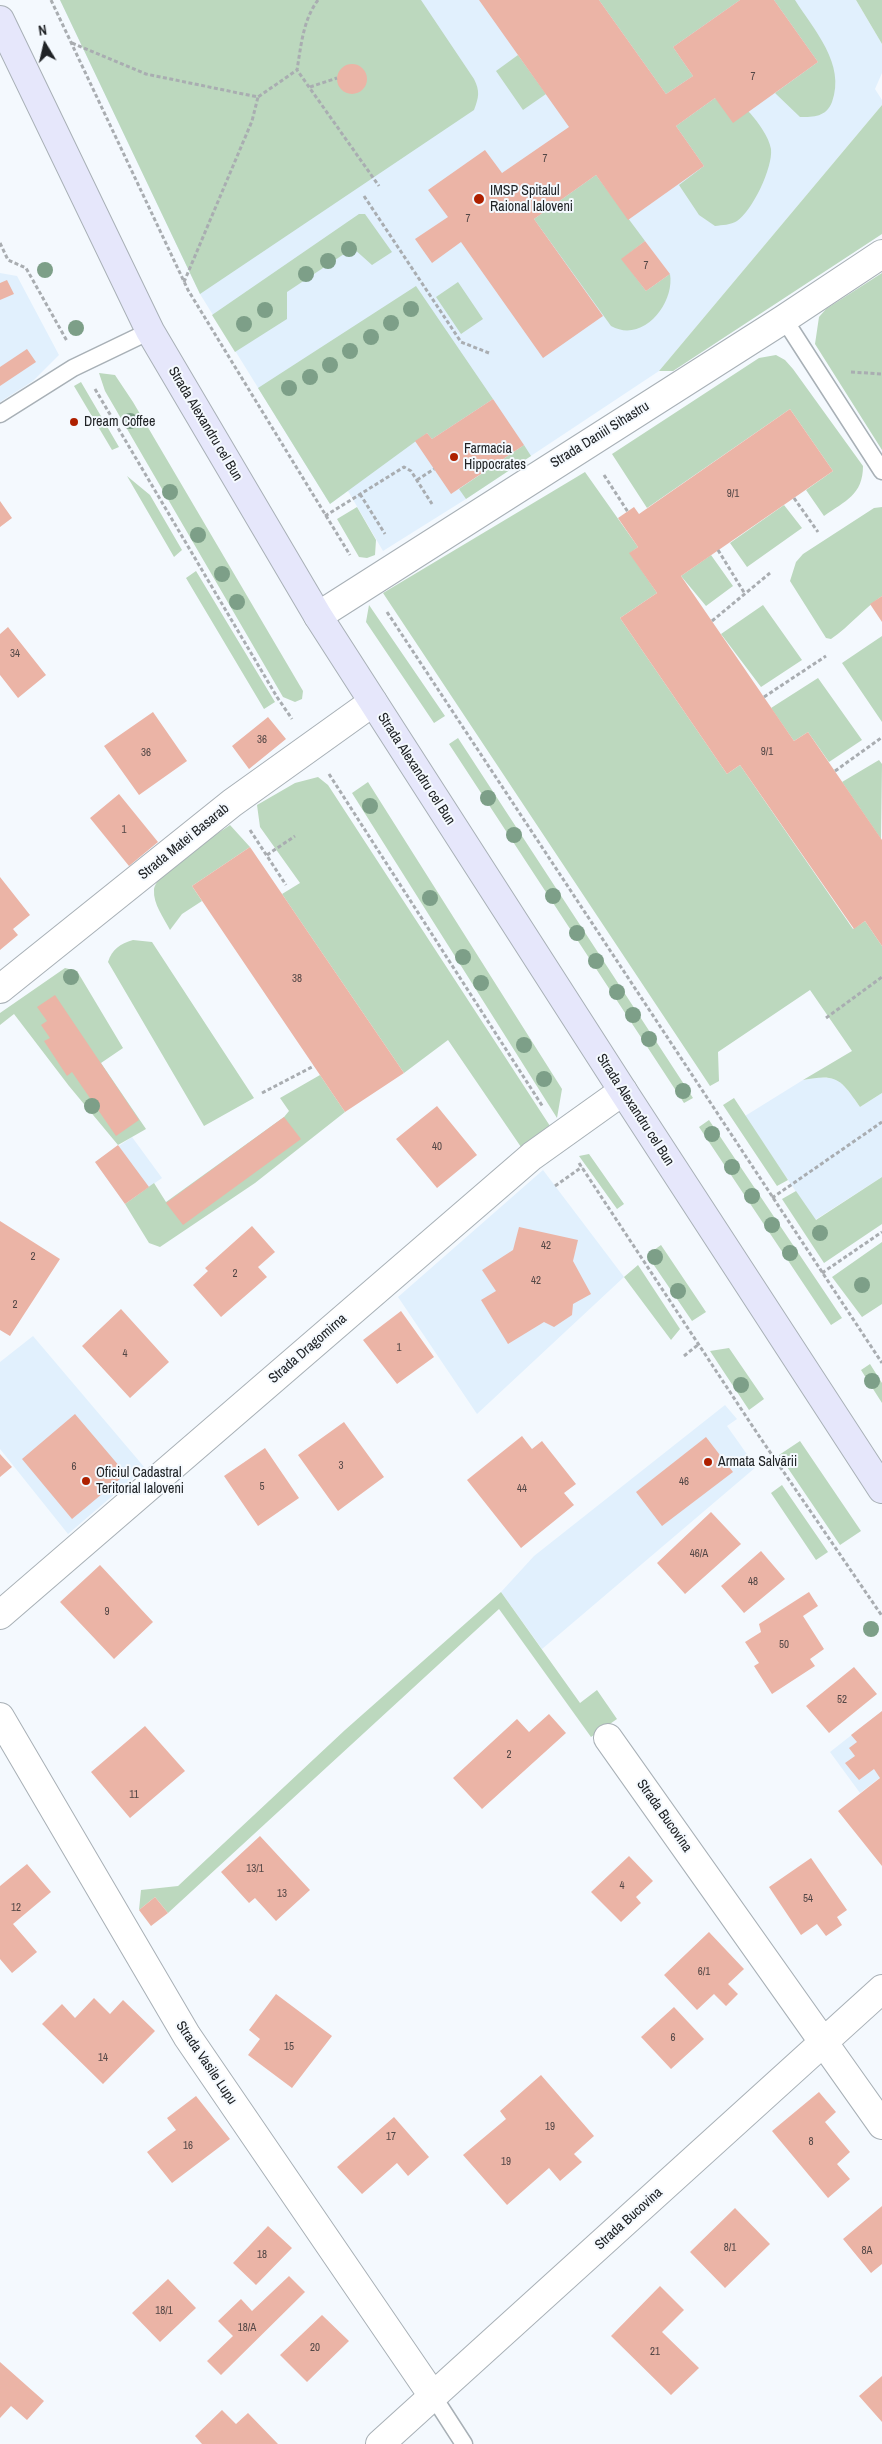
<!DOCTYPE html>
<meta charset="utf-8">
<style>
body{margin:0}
#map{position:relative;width:882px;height:2444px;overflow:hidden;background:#f4f9fe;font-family:"Archivo Narrow",sans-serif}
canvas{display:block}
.north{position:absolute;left:20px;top:20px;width:50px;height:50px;-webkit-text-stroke:4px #f4f9fe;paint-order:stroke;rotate:351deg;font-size:14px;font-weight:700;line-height:20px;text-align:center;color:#202326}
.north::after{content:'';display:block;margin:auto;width:18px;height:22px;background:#202326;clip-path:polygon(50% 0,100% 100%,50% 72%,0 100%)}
</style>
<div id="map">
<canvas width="882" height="2444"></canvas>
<div class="north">N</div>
</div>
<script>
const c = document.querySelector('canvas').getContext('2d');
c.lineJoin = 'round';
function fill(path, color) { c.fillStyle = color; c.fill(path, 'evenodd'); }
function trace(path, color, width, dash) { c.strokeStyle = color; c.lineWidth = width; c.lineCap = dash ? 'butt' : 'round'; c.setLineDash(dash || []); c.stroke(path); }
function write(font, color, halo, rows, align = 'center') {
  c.font = font + ' "Archivo Narrow",sans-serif'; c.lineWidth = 4; c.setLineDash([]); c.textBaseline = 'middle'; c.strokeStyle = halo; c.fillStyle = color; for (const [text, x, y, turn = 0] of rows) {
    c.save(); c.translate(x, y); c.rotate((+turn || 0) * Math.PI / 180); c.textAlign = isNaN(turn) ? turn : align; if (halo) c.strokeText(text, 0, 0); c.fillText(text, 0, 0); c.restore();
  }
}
const built = new Path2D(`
 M60,0H856L882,44V73L875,89L882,100V105L659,371L466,499L383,551L348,491L330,504L200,294Z
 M0,273L17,276L59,355L33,381L0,402Z
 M820,1077L836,1079L845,1086L860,1107L882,1093V1177L815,1220L745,1116L803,1080Z
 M132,1137L162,1178L125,1204L95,1162Z
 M543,1170L624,1277L477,1414L398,1297Z
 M33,1336L145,1468L68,1534L0,1449V1362Z
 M725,1405L737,1419L727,1426L756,1467L542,1649L501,1592L534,1556Z
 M882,1711V1776L860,1793L830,1752Z`);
const green = new Path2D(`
 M60,0H421L474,79C480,91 479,97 474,110L200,294Z
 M599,0H740L673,47L693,76L666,94Z
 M774,0H795C814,30 846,64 832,102C826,117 814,117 800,117L775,93L818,62Z
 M856,0H882V44Z
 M518,55L546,94L523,110L496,71Z
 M715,98C725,102 743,105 750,113C758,122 769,137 771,149C773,168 752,211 737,221C731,225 722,225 715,226L699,215L679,185L704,166L676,126Z
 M882,105V234L673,371H659Z
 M596,175L645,241L622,259L646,291L670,274C675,303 643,344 611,326L534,219Z
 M359,214H365L392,252L372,265L353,248L287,292V319L235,352L212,315Z
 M882,273V450L815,344L819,317L826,309Z
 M458,282L483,319L461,334L436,297Z
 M416,286L493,399L432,439L427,433L330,504L258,388Z
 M776,355L785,360L793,369L863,466C863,495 845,501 824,516L806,490L833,471L790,409L647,508L612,454L759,358Z
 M99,373L115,375L133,402L303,691L302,699L295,702L283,697L105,391Z
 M81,382L119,447L112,450L74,386Z
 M524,445L531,456L466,499L459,489Z
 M585,472L638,547L630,553L657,593L620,618L727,774L740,765L853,929L865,921L882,946V1093L860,1107C841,1080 838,1073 803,1080L852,1051L810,990L718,1052L719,1081L710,1086L383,593Z
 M127,476L150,495L182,550L174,557Z
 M784,505L802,528L747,567L730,543Z
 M357,507L376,540L375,555L367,558L359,557L337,519Z
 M882,507V596C863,609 850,626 831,639L826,638L790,581L796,562L803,554L874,508Z
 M711,555L733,586L706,606L681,576Z
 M196,571L275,702L264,709L186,578Z
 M369,605L445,716L434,723L366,622Z
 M763,605L802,660L761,687L721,634Z
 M882,636V722L842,663Z
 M818,678L862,740L829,762L808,732L794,741L771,708Z
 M458,738L693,1098L684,1103L449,744Z
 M879,760L882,764L881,839L842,782Z
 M318,777L328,785L550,1126L541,1136L521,1147L448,1040L404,1073L282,894L300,883L260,827L257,805L295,783Z
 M368,782L562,1089L557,1118L352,793Z
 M230,825L250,847L192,886L202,901L182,914L170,930C164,918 153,904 154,890C156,871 213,837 230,825Z
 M133,940L152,942L254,1098L204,1126L108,962C112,949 120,944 133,940Z
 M65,968L77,971L123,1048L101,1063L146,1129L118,1145L69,1086L14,1014L0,1025V1013Z
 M320,1075L345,1112L255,1183L160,1247L149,1243L125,1204L154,1183L166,1202L284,1117L289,1111L280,1098Z
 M734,1098L788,1180L777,1186L723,1105Z
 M709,1120L842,1318L831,1325L699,1127Z
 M589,1154L624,1204L617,1209L579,1156Z
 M882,1177V1224L824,1263L782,1199L796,1191L816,1220Z
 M882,1242V1304L862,1317L832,1277Z
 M661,1245L706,1312L692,1321L647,1255Z
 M638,1265L680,1329L671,1340L624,1277Z
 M729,1348L764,1399L749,1410L710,1351Z
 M870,1364L882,1383V1403L861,1370Z
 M800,1441L861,1531L840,1545L779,1455Z
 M782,1485L828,1552L816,1560L771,1493Z
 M501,1592L580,1703L597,1690L617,1719L591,1737L499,1609L168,1913L155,1897L139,1910L141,1890L178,1886L345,1730Z`);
const building = new Path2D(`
 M479,0H599L666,94L693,76L673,47L740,0H774L818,62L733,123L715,98L676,126L704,166L628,220L596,175L534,219L603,316L543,358L461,242L432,263L415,239L448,217L428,190L485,150L502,173L569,127Z
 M337 79a15 15 0 1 1 30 0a15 15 0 1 1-30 0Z
 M645,241L670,274L646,291L621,259Z
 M7,280L14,294L0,300V283Z
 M27,349L36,362L0,386V367Z
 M493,399L524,445L451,494L415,441L427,433L432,439Z
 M790,409L833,471L681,576L794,741L808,732L882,840V946L865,921L854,929L740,765L727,774L620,618L657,593L629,553L638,547L618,518L634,507L639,514Z
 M0,501L12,518L0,527Z
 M882,596V622L870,604Z
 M8,627L46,675L18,698L0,675V634Z
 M153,712L187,761L139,795L104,746Z
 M268,717L286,739L249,769L232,746Z
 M119,794L158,842L129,866L90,818Z
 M250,847L404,1073L345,1112L192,886Z
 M0,877L30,915L13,929L18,935L0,950Z
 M55,995L139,1120L116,1136L72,1072L67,1076L44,1041L50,1038L41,1025L47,1021L37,1007Z
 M437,1106L477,1155L437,1188L396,1139Z
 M284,1117L301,1139L183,1225L166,1203Z
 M118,1145L149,1187L125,1204L95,1162Z
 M0,1221L60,1259L10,1336L0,1330Z
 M252,1226L275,1252L258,1267L267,1277L221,1317L193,1285L208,1271L205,1268Z
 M519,1227L578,1240L573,1261L591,1294L573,1304L572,1315L554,1327L544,1322L508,1344L481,1300L496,1291L482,1270L513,1250Z
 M121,1309L169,1362L130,1398L82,1346Z
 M401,1311L434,1357L397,1384L363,1340Z
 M75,1414L126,1474L72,1519L22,1459Z
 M344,1422L384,1477L338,1511L298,1455Z
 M522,1436L532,1449L542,1441L576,1484L564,1493L574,1505L521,1548L467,1480Z
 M706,1437L733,1472L662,1526L636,1492Z
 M265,1448L299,1498L258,1526L224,1476Z
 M0,1454L12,1467L0,1477Z
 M711,1512L741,1544L685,1594L657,1563Z
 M761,1551L785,1579L744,1613L721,1586Z
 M100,1565L153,1622L114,1659L60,1602Z
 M809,1592L818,1606L803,1616L824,1649L810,1659L815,1666L772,1694L754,1666L759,1663L745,1642L761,1632L759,1624Z
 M854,1667L877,1694L829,1733L806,1706Z
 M882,1711V1866L838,1811L880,1778L874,1769L859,1780L845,1763L855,1756L849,1748L857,1742L851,1735Z
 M549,1714L566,1733L482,1809L453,1778L517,1719L529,1732Z
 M145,1726L185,1771L130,1818L91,1772Z
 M260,1836L310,1890L276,1921L255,1898L249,1903L221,1872Z
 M629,1856L653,1881L636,1897L641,1903L621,1922L591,1892Z
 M811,1858L847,1910L837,1917L842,1925L826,1936L817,1924L801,1935L769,1887Z
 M27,1864L51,1892L13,1924L37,1952L12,1973L0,1959V1886Z
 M155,1897L168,1913L151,1926L139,1910Z
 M709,1932L744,1969L728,1984L738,1994L726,2006L714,1994L697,2010L664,1975Z
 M276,1994L332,2036L292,2088L248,2055L260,2039L249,2030Z
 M94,1998L110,2014L123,2000L155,2031L103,2084L42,2024L62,2004L75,2018Z
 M674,2007L704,2039L671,2069L641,2037Z
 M541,2075L594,2136L574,2154L582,2162L560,2181L549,2168L507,2205L463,2155L506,2119L500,2111Z
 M819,2092L836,2112L825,2122L850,2152L837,2164L850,2179L828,2198L772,2131Z
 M196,2096L230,2139L172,2183L147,2152L176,2130L167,2118Z
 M394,2117L429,2157L408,2176L397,2163L362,2194L337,2167Z
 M882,2206V2264L871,2273L843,2239Z
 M735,2208L770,2244L725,2288L690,2252Z
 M268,2226L292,2248L256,2285L233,2263Z
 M289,2276L305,2292L221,2375L207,2361L233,2336L218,2321L241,2299L252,2311Z
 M168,2279L196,2308L160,2342L132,2313Z
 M660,2286L684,2310L662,2332L699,2368L671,2395L611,2336Z
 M322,2315L349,2341L307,2382L280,2355Z
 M0,2362L44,2401L27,2420L11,2406L0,2418Z
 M882,2376V2422L859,2396Z
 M222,2410L236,2424L248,2413L278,2444H202L195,2436Z`);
const path = new Path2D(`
 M51,0L188,290L350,555
 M318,0C303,20 301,46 297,70L379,186
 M72,43L146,74L258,97L297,70
 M310,87L337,78
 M364,196L461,342L489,353
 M0,243L8,260L26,268L67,341
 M184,282L252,121L258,97
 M851,372L882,374
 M95,389L277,697L292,719
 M604,475L628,512
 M417,480L434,469
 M360,494L385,534
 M794,498L818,532
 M325,516L404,467L411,471L432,504
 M718,550L745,594
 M387,612L882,1363
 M712,621L770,573
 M764,697L826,656
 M835,771L881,738
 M329,774L543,1107
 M250,830L286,885
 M267,855L295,836
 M826,1018L882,977
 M262,1093L314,1066
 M579,1163L757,1433L882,1616
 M555,1186L582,1167
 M772,1198L882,1122
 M822,1273L882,1232
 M684,1356L699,1344`);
const service = new Path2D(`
 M784,319L882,471
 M0,414L73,368L150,331
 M433,2396L464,2444`);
const minor = new Path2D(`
 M318,616L784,319L882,254
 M0,989L232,803L373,702
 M0,1615L532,1156L623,1091
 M0,1717L187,2036L433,2396
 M608,1738L882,2125
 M380,2444L882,1989`);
const secondary = new Path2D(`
 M0,20L150,331L318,616L623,1091L882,1489`);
const trees = [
 [349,249],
 [328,261],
 [45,270],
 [306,274],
 [411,309],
 [265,310],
 [391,323],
 [244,324],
 [76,328],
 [371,337],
 [350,351],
 [330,365],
 [310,377],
 [289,388],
 [130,421],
 [170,492],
 [198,535],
 [222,574],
 [237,602],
 [488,798],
 [370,806],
 [514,835],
 [553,896],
 [430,898],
 [577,933],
 [463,957],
 [596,961],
 [71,977],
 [481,983],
 [617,992],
 [633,1015],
 [649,1039],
 [524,1045],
 [544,1079],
 [683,1091],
 [92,1106],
 [712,1134],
 [732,1167],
 [752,1196],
 [772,1225],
 [820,1233],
 [790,1253],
 [655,1257],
 [862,1285],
 [678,1291],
 [872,1381],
 [741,1385],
 [871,1629]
];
const markers = [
 [479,199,6,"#ae2000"],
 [74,422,5,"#ae2000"],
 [454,457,5,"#ae2000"],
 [708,1462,5,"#ae2000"],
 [86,1481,5,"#ae2000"]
];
const numberNames = [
 ["7",753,77],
 ["7",545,159],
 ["7",468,219],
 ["7",646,266],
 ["9/1",733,494],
 ["34",15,654],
 ["36",262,740],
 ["9/1",767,752],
 ["36",146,753],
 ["1",124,830],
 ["38",297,979],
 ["40",437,1147],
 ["42",546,1246],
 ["2",33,1257],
 ["2",235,1274],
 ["42",536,1281],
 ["2",15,1305],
 ["1",399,1348],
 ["4",125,1354],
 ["3",341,1466],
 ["6",74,1467],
 ["46",684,1482],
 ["5",262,1487],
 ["44",522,1489],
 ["46/A",699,1554],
 ["48",753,1582],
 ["9",107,1612],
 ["50",784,1645],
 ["52",842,1700],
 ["2",509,1755],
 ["11",134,1795],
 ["13/1",255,1869],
 ["4",622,1886],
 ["13",282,1894],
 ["54",808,1899],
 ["12",16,1908],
 ["6/1",704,1972],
 ["6",673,2038],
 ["15",289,2047],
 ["14",103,2058],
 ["19",550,2127],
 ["17",391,2137],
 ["8",811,2142],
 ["16",188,2146],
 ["19",506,2162],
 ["8/1",730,2248],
 ["8A",867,2251],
 ["18",262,2255],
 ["18/1",164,2311],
 ["18/A",247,2328],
 ["20",315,2348],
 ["21",655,2352]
];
const poiNames = [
 ["IMSP Spitalul",490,191],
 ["Raional Ialoveni",490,207],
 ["Dream Coffee",84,422],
 ["Farmacia",464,449],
 ["Hippocrates",464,465],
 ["Armata Salvării",718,1462],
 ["Oficiul Cadastral",96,1473],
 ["Teritorial Ialoveni",96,1489]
];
const streetNames = [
 ["Strada Alexandru cel Bun",205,424,59],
 ["Strada Daniil Sihastru",600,435,-32],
 ["Strada Alexandru cel Bun",416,769,57],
 ["Strada Matei Basarab",184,842,-39],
 ["Strada Alexandru cel Bun",635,1110,57],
 ["Strada Dragomirna",308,1349,-41],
 ["Strada Bucovina",664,1816,55],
 ["Strada Vasile Lupu",206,2063,56],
 ["Strada Bucovina",629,2219,-42]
];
fill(built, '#e1f0fd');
fill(green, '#bcd8be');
fill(building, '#ebb4a6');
trace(service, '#a8b0b6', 19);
trace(minor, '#a8b0b6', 30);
trace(secondary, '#a8b0b6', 30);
trace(path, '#a9adb1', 3, [4, 2.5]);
trace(service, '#fff', 16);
trace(minor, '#fff', 28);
trace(secondary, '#e6e7fb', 28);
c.fillStyle = '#7d9f88';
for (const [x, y] of trees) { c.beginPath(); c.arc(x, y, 8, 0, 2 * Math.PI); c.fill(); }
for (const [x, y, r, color] of markers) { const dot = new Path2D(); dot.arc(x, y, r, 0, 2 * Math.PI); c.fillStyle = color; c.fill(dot); trace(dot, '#f4f9fe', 2); }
write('11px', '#534746', null, numberNames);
write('14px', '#202326', '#f4f9fe', poiNames, 'left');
write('14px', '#202326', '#f4f9fe', streetNames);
</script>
